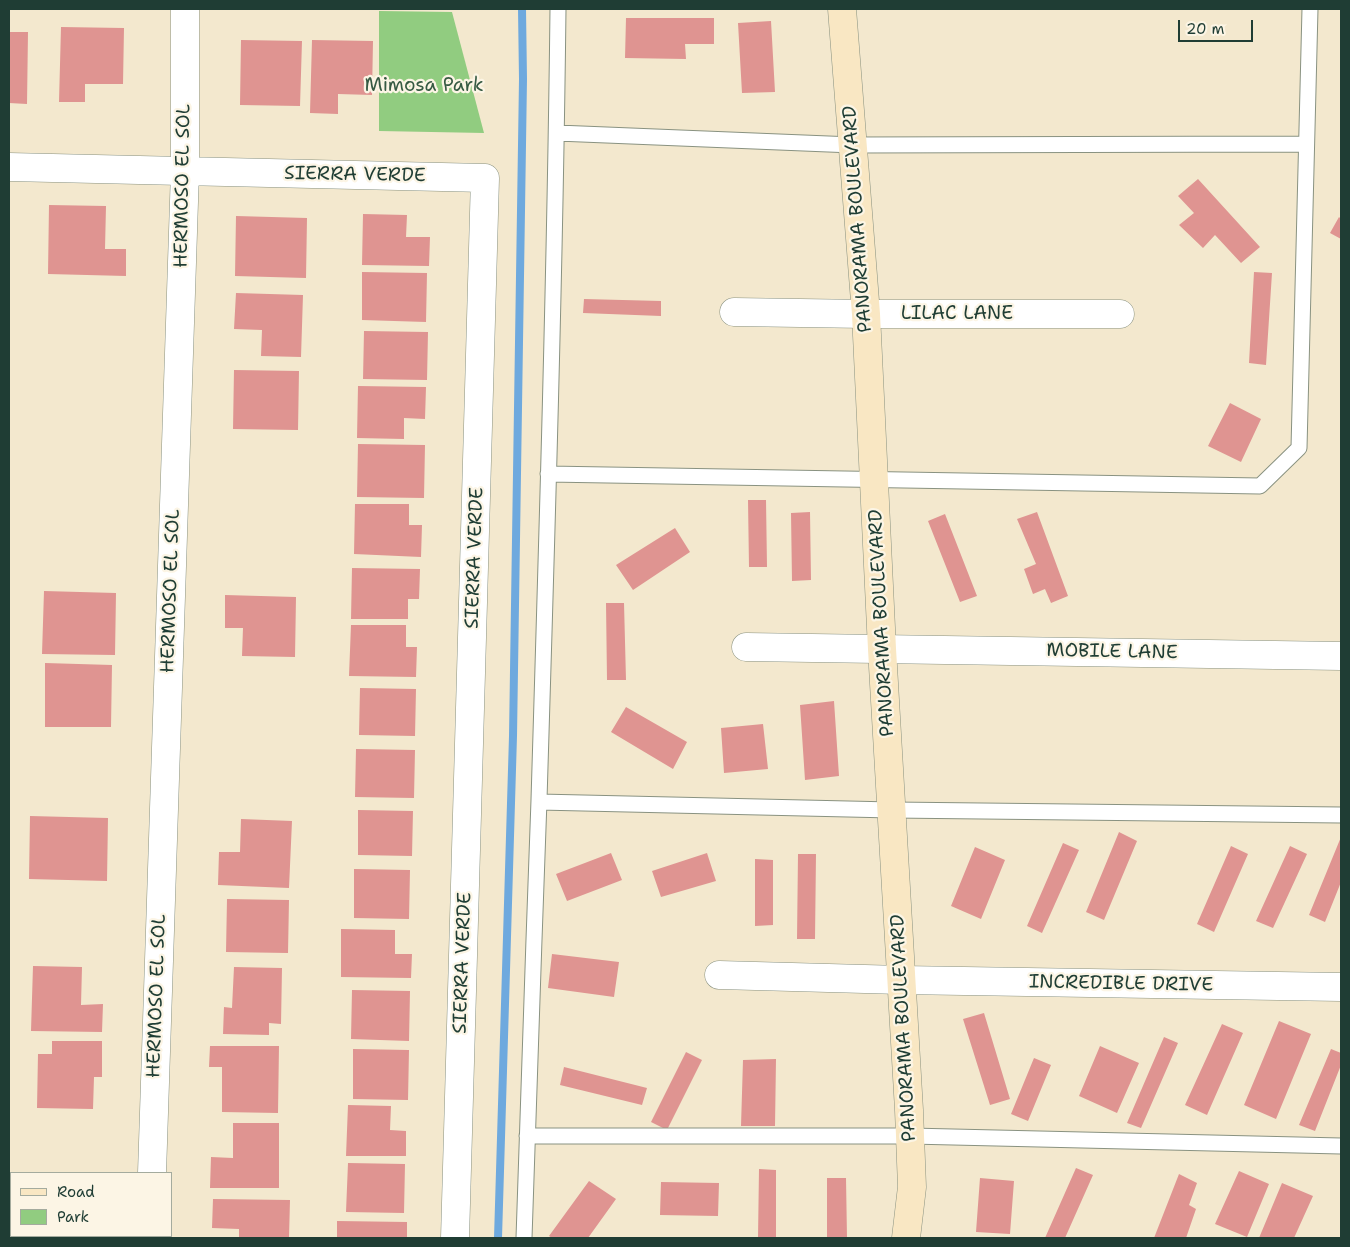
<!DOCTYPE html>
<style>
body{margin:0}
#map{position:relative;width:1350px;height:1247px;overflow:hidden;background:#f3e8ce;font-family:"Shantell Sans",sans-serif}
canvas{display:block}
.frame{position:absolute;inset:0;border:10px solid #1f3d34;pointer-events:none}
.legend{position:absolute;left:10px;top:1172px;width:162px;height:65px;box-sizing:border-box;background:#fcf5e5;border:1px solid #a4ab9e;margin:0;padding:6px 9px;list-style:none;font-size:15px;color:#1f3d34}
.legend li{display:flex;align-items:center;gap:10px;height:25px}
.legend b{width:25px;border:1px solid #a4ab9e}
.scale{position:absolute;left:1178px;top:20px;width:75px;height:22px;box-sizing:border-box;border:2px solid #1f3d34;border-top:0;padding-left:6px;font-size:15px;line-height:18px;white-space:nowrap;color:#1f3d34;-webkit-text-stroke:4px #fcf5e5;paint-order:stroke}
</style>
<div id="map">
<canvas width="1350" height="1247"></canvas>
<div class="frame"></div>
<ul class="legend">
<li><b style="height:6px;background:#f9e7c3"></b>Road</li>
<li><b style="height:14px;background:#91cc80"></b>Park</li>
</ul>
<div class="scale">20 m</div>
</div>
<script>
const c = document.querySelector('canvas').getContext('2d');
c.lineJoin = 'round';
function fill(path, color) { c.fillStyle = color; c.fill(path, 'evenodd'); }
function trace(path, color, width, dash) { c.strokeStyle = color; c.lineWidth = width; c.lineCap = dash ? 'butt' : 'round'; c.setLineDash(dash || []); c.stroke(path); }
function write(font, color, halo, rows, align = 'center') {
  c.font = font + ' "Shantell Sans",sans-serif'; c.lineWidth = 4.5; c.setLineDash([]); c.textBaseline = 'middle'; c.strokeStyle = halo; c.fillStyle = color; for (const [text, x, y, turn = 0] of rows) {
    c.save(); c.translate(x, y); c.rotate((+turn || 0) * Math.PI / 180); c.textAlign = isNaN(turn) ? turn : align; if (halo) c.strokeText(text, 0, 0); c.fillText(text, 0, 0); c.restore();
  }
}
const green = new Path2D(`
 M379,11L452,12L484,133L379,131Z`);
const stream = new Path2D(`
 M498,1238L513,736L523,79L522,9`);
const building = new Path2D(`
 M626,18H714V44H685L686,59L625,58Z
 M771,21L775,92L742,93L738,23Z
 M61,27L124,28L123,84H85V102H59Z
 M9,32H28L27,104L9,103Z
 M241,40L302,41L300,106L240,105Z
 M312,40L373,41L372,95L338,94V114L310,113Z
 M1198,179L1260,247L1241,263L1215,235L1203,248L1179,225L1194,213L1178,196Z
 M49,205L106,206L105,249H126V276L48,274Z
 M363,214L407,215L406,237H430L429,266L362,265Z
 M236,216L307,218L306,278L235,276Z
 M1339,217L1341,219V239L1330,233Z
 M362,272L427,273L426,322L362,320Z
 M1254,272L1272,273L1266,365L1249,363Z
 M236,293L303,295L301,357L261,356L262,330L234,329Z
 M584,299L661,301V316L583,313Z
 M364,331L428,332L427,380L363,379Z
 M234,370L299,371L298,430L233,429Z
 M358,386L426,387L425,419L404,418V439L357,438Z
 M1230,403L1261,419L1241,462L1208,446Z
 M358,444L425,445L424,498L357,497Z
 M748,500H766L767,567H749Z
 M355,504H409V525H422L421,557L354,554Z
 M810,512L811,580L792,581L791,513Z
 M1037,512L1068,596L1051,603L1045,589L1033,594L1024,569L1036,564L1017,519Z
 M945,514L977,596L960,602L928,521Z
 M675,528L690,552L633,590L616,565Z
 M352,568L420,569L419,599H408V619H351Z
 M44,591L116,593L115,655L42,654Z
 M225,595L296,597L295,657L242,656L243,628H225Z
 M606,603H624L626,680H607Z
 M351,625H406V647H417L416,677L349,676Z
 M45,663L112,665L111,727H45Z
 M360,688L416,689L415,736L359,735Z
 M834,701L839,776L805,780L800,705Z
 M626,707L687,742L673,769L611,732Z
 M763,724L768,769L724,773L721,728Z
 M356,749L415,750L414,798L355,797Z
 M358,810L413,811L412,856L358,855Z
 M30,816L108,818L107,881L29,879Z
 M241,819L292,821L289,888L218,885L219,852H240Z
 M1119,832L1137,841L1104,920L1086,912Z
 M1341,837V882L1325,922L1309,915Z
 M1063,843L1079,850L1042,933L1027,926Z
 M1231,846L1248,854L1214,932L1197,924Z
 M1290,846L1307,854L1273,928L1256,921Z
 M975,847L1005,860L981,919L951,906Z
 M611,853L622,880L567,901L556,874Z
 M707,853L716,881L661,897L652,871Z
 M798,854H816L815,939H797Z
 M755,859L773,860V925L755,926Z
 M354,869L410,870L409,919L354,918Z
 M227,899L289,900L288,953L226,952Z
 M341,929L395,930V954H412L411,978L341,977Z
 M552,954L619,962L614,997L548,988Z
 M33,966L82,967L81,1005L103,1004L102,1032L31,1031Z
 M234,967L282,968L281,1024L269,1023V1035L223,1034L224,1007L232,1008Z
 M352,990L410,991L409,1041L351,1039Z
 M984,1013L1010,1099L990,1105L963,1019Z
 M1279,1021L1311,1034L1276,1119L1244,1105Z
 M1222,1024L1243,1033L1207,1115L1185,1105Z
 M1164,1037L1178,1043L1141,1128L1127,1123Z
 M52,1041H102V1077H94L93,1109L37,1108L38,1054H52Z
 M210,1046H279L278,1113L222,1112V1067H209Z
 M1100,1046L1139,1063L1117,1113L1079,1096Z
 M353,1049L409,1050L408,1100L353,1099Z
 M1331,1049L1341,1053V1065L1315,1131L1299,1125Z
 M686,1052L702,1060L667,1130L651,1122Z
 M1034,1058L1051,1065L1028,1121L1011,1114Z
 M776,1059L775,1126H741L743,1060Z
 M564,1067L647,1088L642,1105L560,1085Z
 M348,1105L391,1106L390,1130L406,1131V1156H346Z
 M233,1123H279V1188H210L211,1157L233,1158Z
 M348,1163L405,1164L404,1213L346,1212Z
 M1076,1168L1093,1175L1065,1238H1045Z
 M759,1169L776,1170V1238H758Z
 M1239,1171L1269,1184L1247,1237L1215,1224Z
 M1179,1174L1197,1183L1189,1205L1196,1209L1186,1238H1154Z
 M827,1178H846L847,1238H827Z
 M980,1178L1014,1181L1010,1234L976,1232Z
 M589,1181L616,1199L588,1238H552L549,1236Z
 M661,1182L719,1183L718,1216L660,1215Z
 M1282,1183L1313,1196L1294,1238H1259Z
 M213,1199L290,1200L289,1238H239V1229L212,1228Z
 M337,1221L407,1222V1238H337Z
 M29,1236H101V1238H29Z`);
const lane = new Path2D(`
 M557,133L853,145L1306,144
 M548,474L1260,486L1299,448L1310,9
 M539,802L892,810L1341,815
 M527,1136H910L1341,1146
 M524,1238C528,1092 534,946 539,800C547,536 555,272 558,9`);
const street = new Path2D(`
 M9,167L485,178L455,1238
 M734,312L866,314H1120
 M746,647L1341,656
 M719,975L901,980L1341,987
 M152,1173L185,171V9
 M149,1238L150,1236`);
const secondary = new Path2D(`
 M842,9L866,314L882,649L909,1110L912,1187L906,1238`);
const parkNames = [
 ["Mimosa Park",424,86]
];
const streetNames = [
 ["SIERRA VERDE",355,175,1],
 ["HERMOSO EL SOL",183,186,-89],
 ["PANORAMA BOULEVARD",858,219,-94],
 ["LILAC LANE",957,314],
 ["SIERRA VERDE",475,558,-88],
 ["HERMOSO EL SOL",171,591,-88],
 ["PANORAMA BOULEVARD",882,623,-93],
 ["MOBILE LANE",1112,652,1],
 ["SIERRA VERDE",463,963,-88],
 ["INCREDIBLE DRIVE",1121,984,1],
 ["HERMOSO EL SOL",157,996,-88],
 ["PANORAMA BOULEVARD",904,1028,-93]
];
fill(green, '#91cc80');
trace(stream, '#6ea9de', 8);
fill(building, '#df9491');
trace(lane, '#899281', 17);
trace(street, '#899281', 29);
trace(secondary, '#899281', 29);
trace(lane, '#fff', 15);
trace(street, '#fff', 28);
trace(secondary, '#f9e7c3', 28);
write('19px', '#365a43', '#fcf5e5', parkNames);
write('19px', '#1f3d34', '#fcf5e5', streetNames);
</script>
